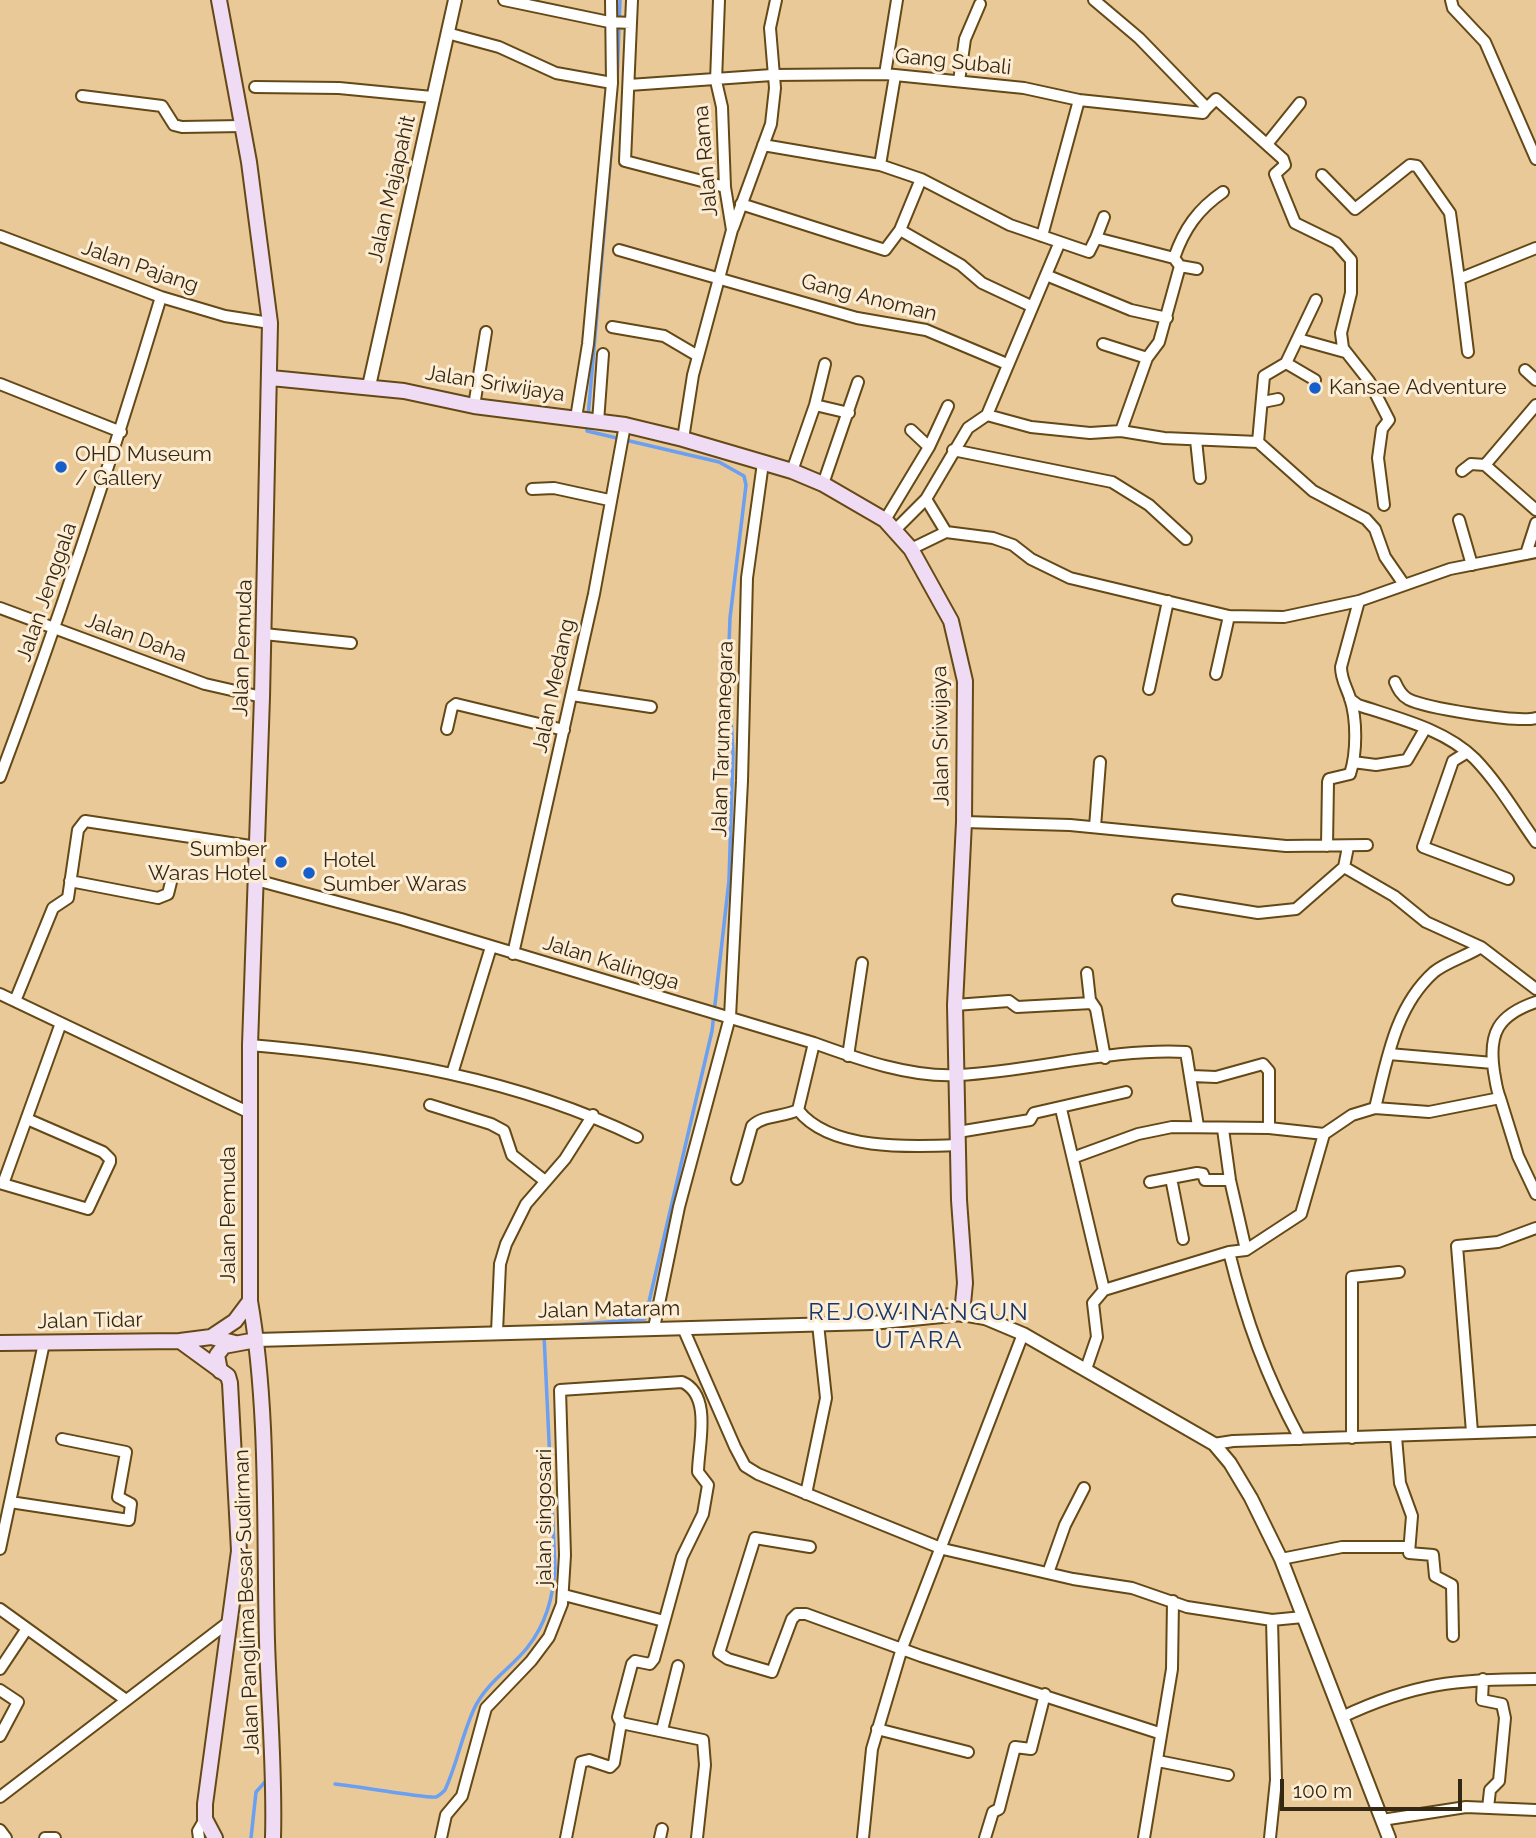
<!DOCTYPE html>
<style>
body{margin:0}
#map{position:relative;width:1536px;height:1838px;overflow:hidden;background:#e9c997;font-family:Raleway,sans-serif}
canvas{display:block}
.scale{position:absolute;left:1280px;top:1779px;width:182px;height:32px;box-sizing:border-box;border:4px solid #342814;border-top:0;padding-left:9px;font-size:21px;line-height:24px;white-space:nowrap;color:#342814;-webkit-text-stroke:5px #fdedd4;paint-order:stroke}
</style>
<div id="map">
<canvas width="1536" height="1838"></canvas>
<div class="scale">100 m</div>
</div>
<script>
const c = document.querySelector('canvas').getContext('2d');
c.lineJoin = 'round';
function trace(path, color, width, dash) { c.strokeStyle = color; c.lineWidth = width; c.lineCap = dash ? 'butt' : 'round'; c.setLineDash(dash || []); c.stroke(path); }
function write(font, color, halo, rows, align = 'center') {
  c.font = font + ' Raleway,sans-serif'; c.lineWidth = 6; c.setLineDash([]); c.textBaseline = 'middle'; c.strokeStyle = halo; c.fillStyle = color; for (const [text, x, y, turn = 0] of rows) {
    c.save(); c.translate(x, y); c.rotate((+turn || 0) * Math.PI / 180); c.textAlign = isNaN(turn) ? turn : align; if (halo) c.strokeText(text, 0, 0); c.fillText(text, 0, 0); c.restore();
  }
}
const stream = new Path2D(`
 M617,82L620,0
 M588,417L615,107
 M545,1327L645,1319L712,1031L729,880L733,753L728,670L730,618L746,485L744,476L719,462L587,431V424
 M335,1784C349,1785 430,1799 436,1797C439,1796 442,1793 445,1790C457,1764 462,1735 474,1709C486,1683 510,1669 527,1648C546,1624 553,1598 555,1568L544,1335
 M251,1838L256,1792L265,1782`);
const minor = new Path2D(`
 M504,0L609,22L631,23
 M632,0L625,161L725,187
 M1451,0L1453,8L1485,42L1536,159
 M447,33L499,47L556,73L612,83
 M885,74L897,0
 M959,81L965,39L980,4
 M629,85L772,75L885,74L1024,88L1079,100L1203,113L1206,109L1204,105L1139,38L1094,0
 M255,87L339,88L432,97
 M82,96L162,106L174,125L182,127L242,126
 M1206,109L1216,99L1283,159L1285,165L1275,174L1295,223L1336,243L1351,260V293L1341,333L1343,348L1369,381L1389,420L1382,429L1378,458L1384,505
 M1267,144L1300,103
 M763,145L880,165L921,179L1010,225L1089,252L1096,238L1174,258
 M880,165L895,76
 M1322,175L1355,209L1410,165L1417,166L1450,213L1459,279
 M741,204L885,250L900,230L921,179
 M733,228L771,124L775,88L770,28L776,0
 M900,230L961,265L982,283L1031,306
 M0,236L161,297L225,316L270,323
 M1042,236L1079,100
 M1096,238L1104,217
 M619,250L857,318L926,330L1007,364
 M1197,269L1180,266L1174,258C1184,229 1198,209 1223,192
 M1046,275L1131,310L1167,318
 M612,327L664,336L698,356
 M1298,339L1345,352
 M1103,344L1147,358
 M1468,352L1459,279L1536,248
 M1286,363L1316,300
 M1525,370L1536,380
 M0,384L121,432
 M1263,402L1278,399
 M815,405L849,413
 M474,406L486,332
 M987,415L1031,427L1090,433L1121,431L1164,438L1258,442L1313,491L1366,519L1375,529L1385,557L1403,583
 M576,418L588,344L612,83L611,0
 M598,422L603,354
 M911,430L929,447
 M1121,431L1147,358L1159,342L1180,266
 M683,439L693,375L732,230L725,187L722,107L716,81L719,0
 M1196,440L1200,478
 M1258,442L1264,376L1286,363L1315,380
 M953,450L1112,482L1149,505L1186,539
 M1485,465L1536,405
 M792,471L815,405L825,364
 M1462,471L1471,464L1485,465L1536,510
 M823,484L858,382
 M532,489L554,488L609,500
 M885,520L929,447L948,406
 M1459,520L1472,565
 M895,530L926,499
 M946,532L926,499L968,428L987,415L1059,244
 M911,549L946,532L993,538L1013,545L1031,559L1070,578L1229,616L1284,617L1359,601L1450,569L1536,552
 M1526,554L1536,523
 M0,608L205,684L262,697
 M264,634L351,643
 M1216,674L1229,616
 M1395,682C1398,689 1401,695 1408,699C1425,708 1518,723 1536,718
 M1149,689L1168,601
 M572,695L651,707
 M1350,699L1358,705C1397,718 1445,729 1475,759C1499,784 1516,814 1536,842
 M447,729L452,707L456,704L564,730
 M1466,753L1453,761L1423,847L1508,879
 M1353,762L1376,765L1407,760L1425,729
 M0,777C60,618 112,459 161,297
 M964,822L1070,825L1286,846L1367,845
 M1095,827L1100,762
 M1327,846L1328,782L1329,779L1350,774C1357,753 1357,719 1350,698C1346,686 1341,679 1341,667L1359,601
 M1348,847L1344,867L1394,896L1426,922L1481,947
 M256,880L401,919L814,1043C858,1059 911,1078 959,1075C1034,1071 1111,1048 1186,1052L1198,1126
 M70,881L158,898L168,894L172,878
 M1178,900L1258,913L1296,909L1344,867
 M513,954L594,594L625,425
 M1087,973L1090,1000L1096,1009L1105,1058
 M0,994L250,1113
 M15,1001L53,908L68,898L78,830L85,821L257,847
 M955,1005L1009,1001L1017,1007L1092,1003
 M250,1045C382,1056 518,1079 637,1137
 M1389,1054L1493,1063
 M848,1056L862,963
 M452,1074L491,947
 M1192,1076L1216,1077L1263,1064L1269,1071V1128
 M1500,1098C1496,1088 1496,1082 1494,1072C1488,1033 1498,1015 1536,1002
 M430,1105L491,1124L504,1131L512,1155L545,1181
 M1375,1108C1387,1060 1395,1007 1434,972C1446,962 1467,956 1481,947L1536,989
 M1061,1109L1104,1290L1229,1252L1246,1250L1301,1214L1324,1134L1352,1115L1375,1108L1429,1112L1500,1098L1518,1156L1536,1194
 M798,1110C830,1151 911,1147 958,1145
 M1223,1129L1230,1180L1246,1250
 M958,1132L1030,1120L1034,1113L1126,1092
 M1075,1157L1138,1134L1172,1127L1269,1128L1324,1134
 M1171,1178L1183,1239
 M737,1179L752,1126C763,1115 784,1117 798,1110L814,1043
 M1150,1182L1197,1173L1203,1174L1205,1180H1230
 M0,1183L3,1184L61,1023
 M3,1184L88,1209L110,1162V1159L103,1152L27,1119
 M1229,1252C1246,1321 1266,1376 1300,1439
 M654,1328L679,1207L730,1017L742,781L747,578L763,463
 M683,1328L735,1447L745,1466L758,1474L943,1549L1073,1579L1132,1588L1187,1607L1272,1620L1303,1617
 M497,1332L500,1264L506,1244L526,1204L565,1159L593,1115
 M1086,1369L1097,1337L1093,1303L1104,1290
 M1472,1432L1457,1246L1498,1242L1536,1228
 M1396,1437L1400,1483L1412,1516L1409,1553L1433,1555L1435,1576L1452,1585L1453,1636
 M1352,1438V1277L1399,1272
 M1214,1444L1233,1441L1536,1431
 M806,1494L826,1398L818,1324
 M10,1502L129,1520L131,1504L118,1497L126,1452L62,1439
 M810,1547L755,1538L719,1653L728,1659L772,1672L792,1619L797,1614H806L921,1656L1159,1733
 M0,1549L44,1343
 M1281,1559L1342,1547H1408
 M1048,1573L1065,1525L1084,1488
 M564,1595L664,1621
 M0,1609L126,1700
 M0,1669L26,1630
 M1483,1679L1482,1700L1502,1704L1505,1718L1499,1781L1490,1790L1488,1808
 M0,1690L18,1702L0,1736
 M1342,1717C1414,1683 1457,1679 1536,1679
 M621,1723L703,1740L705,1765L697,1838
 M877,1729L968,1752
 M662,1730L678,1666
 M1158,1761L1228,1775
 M0,1797L230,1621
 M1382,1820L1466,1807L1536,1810
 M0,1830L6,1838
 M45,1838H55
 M199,1838L198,1831L205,1819
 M441,1838L446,1815L462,1796L486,1708L531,1661L549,1637L562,1604L565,1555L560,1390L682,1382C713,1395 698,1447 698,1472L708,1485L703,1514L682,1557L654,1659L650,1664L635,1661L632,1664L618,1717L621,1723L614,1763L610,1767L589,1760L581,1762L566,1838
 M660,1838L662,1829
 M863,1838L872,1749L902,1648L1023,1334
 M985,1838L993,1812L999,1809L1015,1747L1031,1749L1045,1694
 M1144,1838L1172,1669L1173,1601
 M1270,1838L1276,1780L1272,1620`);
const tertiary = new Path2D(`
 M369,386L455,0
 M256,1340L872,1323L962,1314L985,1318L1023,1334L1214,1444L1230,1463L1251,1498L1281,1559L1389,1838`);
const secondary = new Path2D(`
 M219,0L249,162L270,323L262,697L250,1045V1301C269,1409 264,1531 267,1641C269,1707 275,1772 273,1838
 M271,378L404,391L474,406L625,425L683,439L792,471L823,484L885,520L911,549L951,621L965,681L964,822L955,1005L959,1200L965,1283L962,1314
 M211,1337L235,1321L250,1301
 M180,1341L228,1376L230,1383L239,1551L205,1804V1819L215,1838
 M0,1343L180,1341L211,1337L235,1343
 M220,1371L217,1355L224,1346L256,1340`);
const markers = [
 [1315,388,7,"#165fca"],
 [61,467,7,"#165fca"],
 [281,862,7,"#165fca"],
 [309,873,7,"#165fca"]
];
const streetNames = [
 ["Gang Subali",953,62,6],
 ["Jalan Rama",706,161,-95],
 ["Jalan Majapahit",392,189,-77],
 ["Jalan Pajang",140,267,19],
 ["Gang Anoman",869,298,14],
 ["Jalan Sriwijaya",495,384,9],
 ["Jalan Jenggala",47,592,-71],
 ["Jalan Daha",136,638,20],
 ["Jalan Pemuda",243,648,-88],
 ["Jalan Medang",554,686,-78],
 ["Jalan Sriwijaya",941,736,-91],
 ["Jalan Tarumanegara",723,739,-88],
 ["Jalan Kalingga",611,963,17],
 ["Jalan Pemuda",229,1215,-90],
 ["Jalan Mataram",609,1310,-1],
 ["Jalan Tidar",90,1321,-1],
 ["jalan singosari",545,1517,-90],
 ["Jalan Panglima Besar Sudirman",247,1602,-92]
];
const poiNames = [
 ["Kansae Adventure",1329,388],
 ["OHD Museum",75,455],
 ["/ Gallery",75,479],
 ["Sumber",267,850,"right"],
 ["Waras Hotel",267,874,"right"],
 ["Hotel",323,861],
 ["Sumber Waras",323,885]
];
const quarterNames = [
 ["REJOWINANGUN",919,1313],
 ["UTARA",919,1341]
];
trace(stream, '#6a9ff2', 3.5);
trace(minor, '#644816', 14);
trace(tertiary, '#644816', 16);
trace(secondary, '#644816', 18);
trace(minor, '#fff', 10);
trace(tertiary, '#fff', 12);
trace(secondary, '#efdcf4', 14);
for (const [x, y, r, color] of markers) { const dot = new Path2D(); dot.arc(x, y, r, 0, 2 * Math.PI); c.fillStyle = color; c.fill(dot); trace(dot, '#fdedd4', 2.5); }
write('21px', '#342814', '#fdedd4', streetNames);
write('21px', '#342814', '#fdedd4', poiNames, 'left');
c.letterSpacing = '2px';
write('24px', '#15376c', '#fdedd4', quarterNames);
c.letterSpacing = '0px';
</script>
